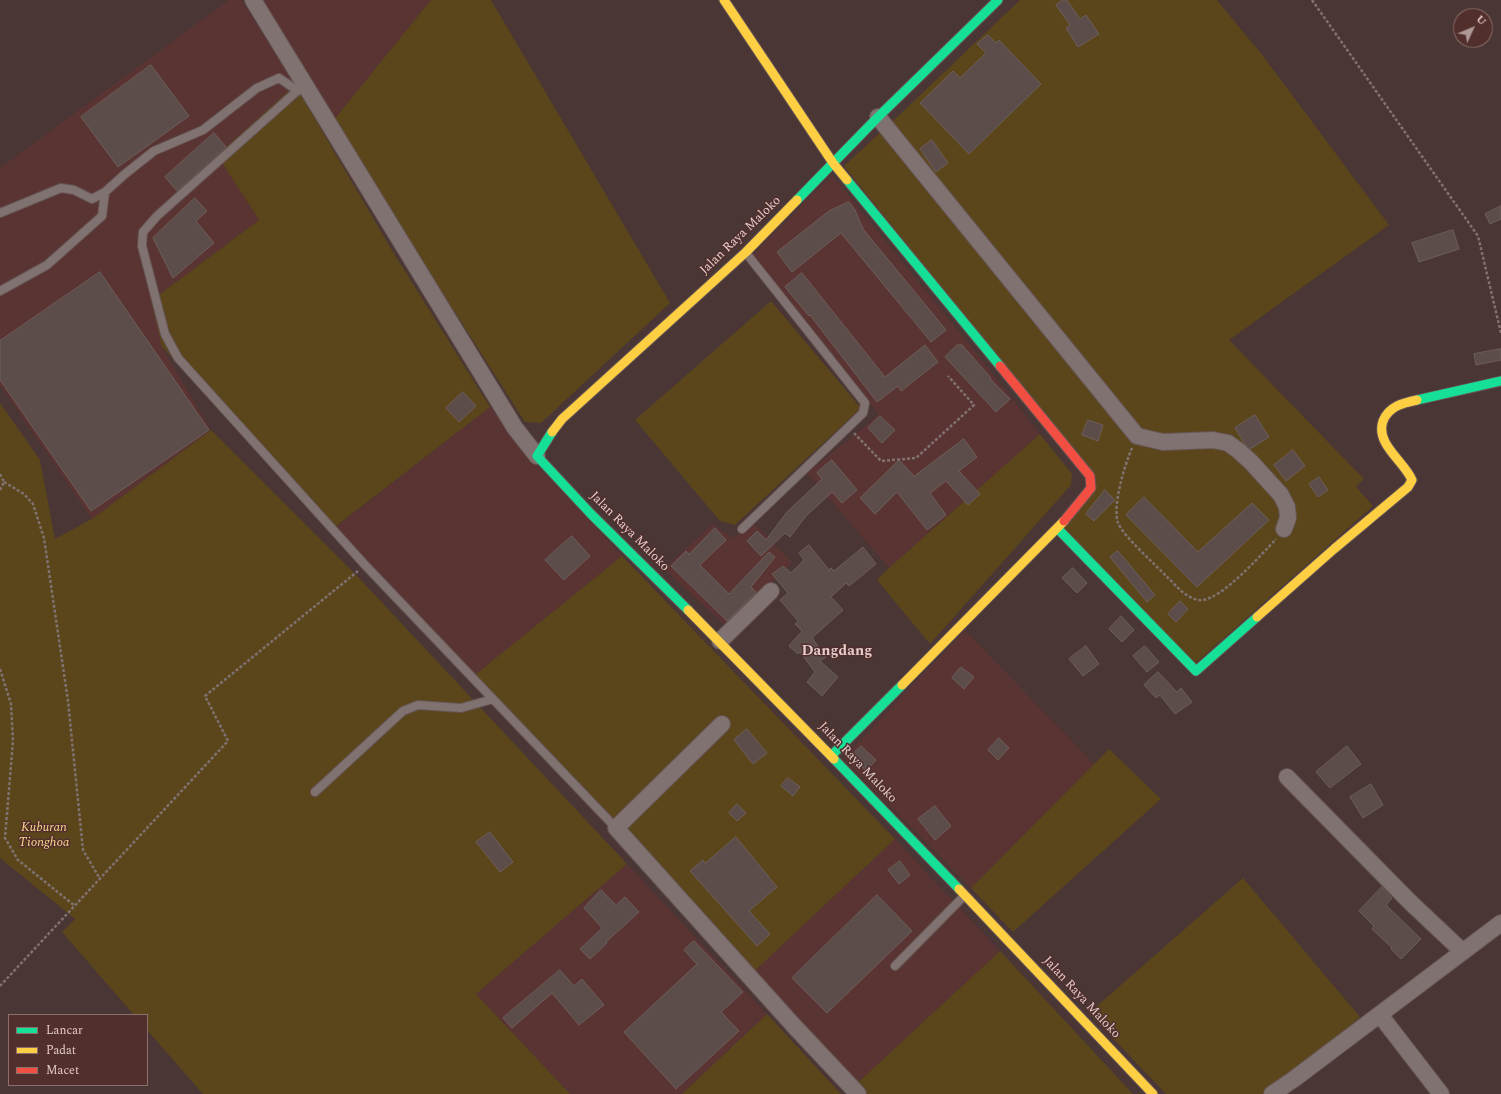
<!DOCTYPE html>
<style>
body{margin:0}
#map{position:relative;width:1501px;height:1094px;overflow:hidden;background:#493635;font-family:Spectral,serif}
canvas{display:block}
.legend{position:absolute;left:8px;top:1014px;width:140px;height:72px;box-sizing:border-box;background:#512f2d;border:1px solid #8c6e6c;margin:0;padding:5px 7px;list-style:none;font-size:12px;color:#e4cdcb}
.legend li{display:flex;align-items:center;gap:8px;height:20px}
.legend b{width:20px;border:1px solid #8c6e6c}
.north{position:absolute;left:1453px;top:8px;width:40px;height:40px;box-sizing:border-box;background:#512f2d;border:1px solid #8c6e6c;border-radius:50%;rotate:46deg;font-size:11px;font-weight:700;line-height:16px;text-align:center;color:#e4cdcb}
.north::after{content:'';display:block;margin:auto;width:14px;height:18px;background:#ae9896;clip-path:polygon(50% 0,100% 100%,50% 72%,0 100%)}
</style>
<div id="map">
<canvas width="1501" height="1094"></canvas>
<ul class="legend">
<li><b style="height:5px;background:#16e098"></b>Lancar</li>
<li><b style="height:5px;background:#ffcf43"></b>Padat</li>
<li><b style="height:5px;background:#f24e42"></b>Macet</li>
</ul>
<div class="north">U</div>
</div>
<script>
const c = document.querySelector('canvas').getContext('2d');
c.lineJoin = 'round';
function fill(path, color) { c.fillStyle = color; c.fill(path, 'evenodd'); }
function trace(path, color, width, dash) { c.strokeStyle = color; c.lineWidth = width; c.lineCap = dash ? 'butt' : 'round'; c.setLineDash(dash || []); c.stroke(path); }
function write(font, color, halo, rows, align = 'center') {
  c.font = font + ' Spectral,serif'; c.lineWidth = 3; c.setLineDash([]); c.textBaseline = 'middle'; c.strokeStyle = halo; c.fillStyle = color; for (const [text, x, y, turn = 0] of rows) {
    c.save(); c.translate(x, y); c.rotate((+turn || 0) * Math.PI / 180); c.textAlign = isNaN(turn) ? turn : align; if (halo) c.strokeText(text, 0, 0); c.fillText(text, 0, 0); c.restore();
  }
}
const built = new Path2D(`
 M229,0H241L295,85L217,155L259,220L151,301L162,347L211,430L92,519L0,385V168Z
 M259,0H431L333,121Z
 M832,175L966,340L1040,434L889,568L807,473L879,415L751,256Z
 M490,407L528,456L622,556L470,679L332,530Z
 M752,522L792,562L727,627L664,569L712,524L734,538Z
 M965,630L1094,764L971,888L843,758Z
 M895,839L1000,951L852,1088L748,977Z
 M627,864L767,1014L682,1094H570L476,994Z`);
const green = new Path2D(`
 M431,0H491L670,303L541,423L525,422L333,121Z
 M1020,0H1217L1263,56L1389,225L1229,340L1364,479L1356,487L1373,506L1191,667L1058,522L1097,480L844,166L894,120Z
 M295,85L393,252L490,407L331,530L210,396L162,347L151,301L259,220L217,155Z
 M771,301L861,408L735,525L720,521L635,420Z
 M0,403L40,460L55,539L92,519L211,430L359,578L627,864L476,994L570,1094H203L147,1030V1015H134L62,932L75,919L0,858Z
 M1040,434L1072,474L1071,485L930,644L877,580L889,568Z
 M622,556L895,839L748,977L470,679Z
 M1109,749L1161,799L1013,932L971,888Z
 M1243,878L1360,1017L1269,1094H1166L1089,1013Z
 M1000,951L1133,1094H858L852,1088Z
 M767,1014L841,1094H682Z`);
const building = new Path2D(`
 M1063,0H1067L1080,19L1086,15L1099,34L1078,47L1066,28L1070,25L1056,5Z
 M988,35L996,43L999,40L1041,84L969,154L920,103L953,71L960,78L986,53L977,44Z
 M151,65L189,116L118,167L81,117Z
 M214,133L226,147L177,191L165,177Z
 M932,140L948,163L936,172L920,149Z
 M195,198L207,211L196,221L214,243L173,278L153,238Z
 M849,202L855,210L863,229L946,330L931,342L841,233L792,272L777,252L829,211Z
 M1501,206V219L1490,224L1485,214Z
 M1453,230L1459,249L1419,262L1412,243Z
 M100,272L209,430L91,511L0,380V341Z
 M802,273L885,377L925,345L938,362L901,391L898,386L877,402L810,315L809,316L785,287Z
 M957,345H962L991,378L990,379L1010,399L996,412L945,357Z
 M1501,349V360L1476,365L1474,354Z
 M463,392L476,406L459,422L446,408Z
 M1255,415L1269,437L1250,449L1244,443L1235,428Z
 M880,416L895,430L882,443L868,428Z
 M1088,420L1103,425L1098,441L1082,435Z
 M964,439L977,457L959,471L980,494L968,505L946,481L930,493L946,515L927,530L897,492L875,514L860,498L899,460L914,476Z
 M1293,450L1305,466L1286,481L1274,465Z
 M832,460L857,490L842,503L832,492L806,516L790,537L785,533L761,556L747,541L757,531L766,540L787,512L822,479L817,473Z
 M1319,477L1328,490L1318,497L1309,484Z
 M1105,490L1115,500L1094,521L1086,514Z
 M1144,497L1198,552L1252,503L1269,520L1197,587L1126,515Z
 M715,528L726,540L700,565L729,594L769,552L775,557L751,587L756,592L727,621L671,566L686,551L689,554Z
 M572,536L590,556L564,580L545,560Z
 M809,545L829,570L831,568L834,571L863,547L876,564L849,586L846,583L831,597L843,610L812,638L826,657L820,661L838,677L822,696L807,682L815,672L800,652L798,654L789,646L802,631L795,624L798,621L780,600L788,593L772,574L783,566L791,573L804,560L799,553Z
 M1118,551L1155,595L1147,602L1110,557Z
 M1073,568L1087,583L1077,593L1062,578Z
 M1180,601L1188,609L1176,622L1168,614Z
 M1121,616L1134,630L1122,642L1109,629Z
 M1086,646L1099,664L1083,676L1069,659Z
 M1145,646L1159,662L1147,672L1133,656Z
 M961,667L974,677L964,689L952,678Z
 M1158,672L1177,692L1181,688L1192,702L1175,714L1160,695L1156,698L1144,685Z
 M747,729L767,753L753,764L734,740Z
 M999,738L1009,748L998,760L988,750Z
 M861,746L876,760L866,771L851,756Z
 M1347,746L1361,764L1330,788L1316,772Z
 M788,778L800,787L793,796L781,786Z
 M1371,784L1383,805L1363,818L1350,797Z
 M737,804L746,813L737,821L729,813Z
 M935,806L951,826L935,840L918,819Z
 M490,832L513,862L500,872L476,842Z
 M736,837L777,887L749,911L770,934L757,946L690,871L703,860L705,863Z
 M900,861L910,875L899,884L888,870Z
 M1382,887L1392,898L1386,905L1421,939L1401,959L1391,949L1392,948L1372,929L1374,926L1359,911Z
 M601,890L616,905L625,897L639,912L606,942L607,943L590,959L580,949L602,928L584,908Z
 M877,895L912,931L827,1013L792,978Z
 M694,941L743,992L721,1012L739,1031L676,1089L624,1032L697,964L684,950Z
 M560,970L574,986L582,979L604,1005L579,1025L552,993L512,1028L503,1018Z`);
const path = new Path2D(`
 M1312,0L1478,236L1501,333
 M854,433L881,461L916,458L974,405L948,376
 M1132,448C1125,464 1112,506 1118,523C1123,536 1156,565 1167,577C1173,582 1178,589 1185,594C1190,597 1196,601 1202,600C1222,599 1262,554 1276,539
 M0,474L4,482L0,490
 M4,482L24,494L33,504L44,538L68,701L83,850L100,879
 M0,669L11,704L13,741L5,838L18,860L75,906
 M0,986L228,741L205,696L358,571`);
const lane = new Path2D(`
 M305,84L157,216L143,232L142,246L165,334L178,358L365,565L616,828
 M0,213L61,188L74,190L92,199L105,192L125,174L154,151L203,130L257,88L279,78L298,91
 M0,291L47,265L102,216L105,192
 M742,529L863,413L865,403L746,253
 M315,792L403,711L418,705L461,708L493,699
 M895,966L965,895`);
const street = new Path2D(`
 M253,0L515,428L537,456
 M878,117L1137,436L1163,442L1213,440L1228,443L1239,451L1251,462L1281,495L1287,507L1288,518L1284,529
 M720,641L771,591
 M722,724L616,828L794,1026L858,1094
 M1287,777L1410,902L1463,952
 M1380,1015L1441,1094
 M1272,1094L1294,1079L1501,923`);
const fast = new Path2D(`
 M847,180L1000,366
 M797,200L878,117L998,0
 M1417,400L1501,381
 M552,432L537,456L591,514L688,610
 M1058,529L1196,671L1257,617
 M831,756L902,685
 M834,759L959,889`);
const slow = new Path2D(`
 M724,0L833,163L847,180
 M552,432L562,419L746,252L797,200
 M688,610L834,759
 M1257,617L1334,549L1408,487L1412,480C1404,461 1375,444 1383,421C1389,406 1403,403 1417,400
 M902,685L1064,521
 M959,889L1153,1094`);
const jam = new Path2D(`
 M1000,366L1090,476L1091,488L1064,521`);
const streetNames = [
 ["Jalan Raya Maloko",741,236,-44],
 ["Jalan Raya Maloko",629,532,45],
 ["Jalan Raya Maloko",857,763,46],
 ["Jalan Raya Maloko",1081,998,47]
];
const parkNames = [
 ["Kuburan",44,828],
 ["Tionghoa",44,843]
];
const quarterNames = [
 ["Dangdang",837,652]
];
fill(built, '#5a3432');
fill(green, '#5b461b');
fill(building, '#5c4d4a');
trace(building, '#6d5e5a', 1);
trace(lane, '#655453', 10);
trace(street, '#655453', 18);
trace(fast, '#655453', 11);
trace(slow, '#655453', 11);
trace(jam, '#655453', 11);
trace(path, '#807271', 2.5, [3, 2]);
trace(lane, '#807270', 8);
trace(street, '#807270', 16);
trace(fast, '#16e098', 9);
trace(slow, '#ffcf43', 9);
trace(jam, '#f24e42', 9);
write('13px', '#e4cdcb', '#512f2d', streetNames);
write('italic 13px', '#fad58a', '#512f2d', parkNames);
write('bold 15px', '#e4cdcb', '#512f2d', quarterNames);
</script>
